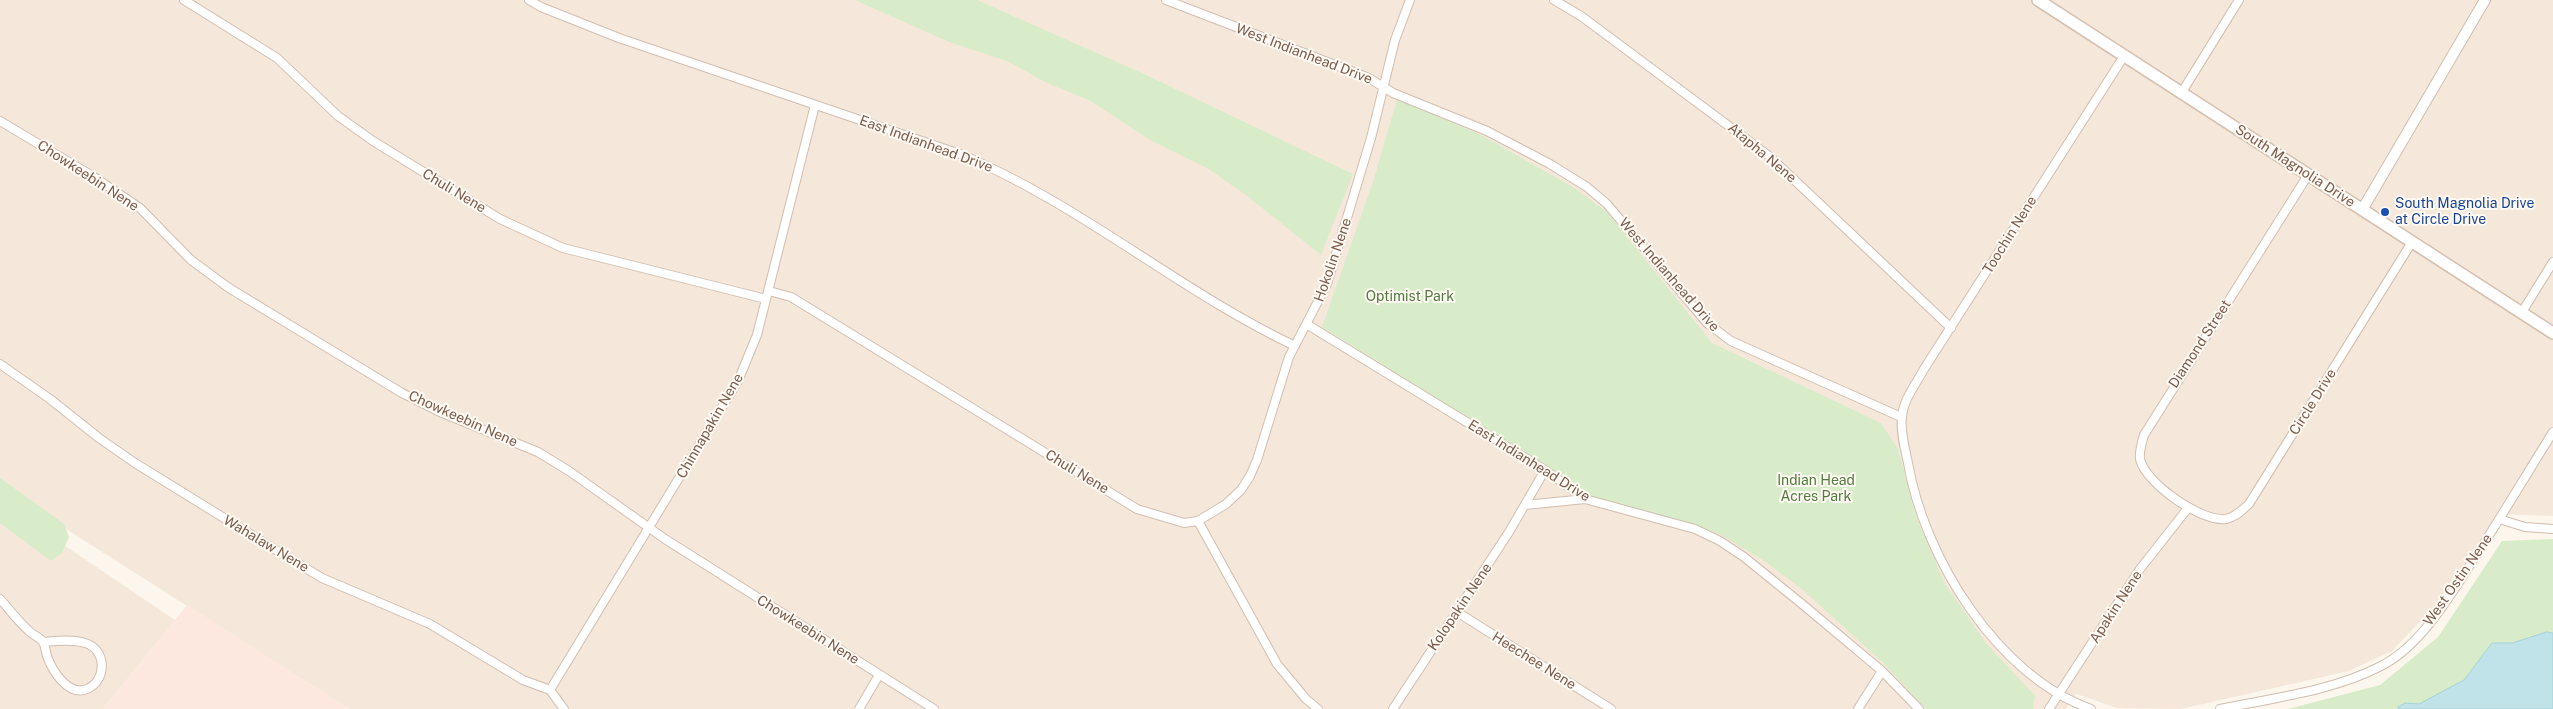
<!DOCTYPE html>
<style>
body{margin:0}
canvas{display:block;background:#fdf6ec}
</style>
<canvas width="2553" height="709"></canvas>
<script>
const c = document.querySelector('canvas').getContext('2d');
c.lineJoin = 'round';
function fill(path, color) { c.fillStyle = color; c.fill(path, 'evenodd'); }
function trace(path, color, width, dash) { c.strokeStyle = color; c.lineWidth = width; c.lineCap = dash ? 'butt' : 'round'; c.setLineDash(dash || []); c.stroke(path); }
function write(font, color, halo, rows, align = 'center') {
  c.font = font + ' "Public Sans",sans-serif'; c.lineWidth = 4; c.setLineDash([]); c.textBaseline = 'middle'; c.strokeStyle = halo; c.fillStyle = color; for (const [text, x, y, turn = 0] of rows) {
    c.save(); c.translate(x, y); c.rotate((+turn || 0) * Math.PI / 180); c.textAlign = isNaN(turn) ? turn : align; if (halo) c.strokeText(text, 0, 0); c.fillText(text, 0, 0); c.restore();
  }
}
const residential = new Path2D(`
 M0,0H2553V516L2498,514L2435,606L2392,651L2349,671L2181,709L2117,708L2076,694L2066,709H349L0,487Z
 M0,502L175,620L103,709H0Z`);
const commercial = new Path2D(`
 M187,605L349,709H103Z`);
const green = new Path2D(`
 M855,0H977L1142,73L1353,174L1321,255L1246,195L1207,168L1150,140L1089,100L1049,84L1007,61L949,42Z
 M1397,99L1483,136L1576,189L1607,212L1712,343L1881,423L1898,449L1917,519L1945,584L1986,643L2035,696L2033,709H1926L1881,661L1803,590L1766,562L1723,536L1700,526L1594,497L1322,327L1374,179Z
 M0,478L64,524L69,537L62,553L51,561L0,523Z
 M2553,539V709H2288L2380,685L2438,637L2502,541Z`);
const water = new Path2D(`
 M2547,632L2553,633V709H2398V707L2405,703L2419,704L2464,680L2492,643H2512Z`);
const minor = new Path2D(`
 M184,0L277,58L338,116L373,141L500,219L563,248L766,299
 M529,0L541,7L619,38L960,154C1079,203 1179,291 1295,346
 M1166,0L1369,78L1393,93L1487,131L1550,164L1587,187L1607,204L1707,323L1731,341L1901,417
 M1554,0L1581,16L1769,156L1951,328
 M2182,92L2239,0
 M0,121L94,177L140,208L191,260L229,288L402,393L440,412L538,452L569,471L665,539L934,709
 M2308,175L2144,435C2142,442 2139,451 2140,459C2145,483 2201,522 2226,519C2236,517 2242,510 2249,504L2412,242
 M769,291L791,297L1137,509L1184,523L1198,521L1226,504L1241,490L1250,476L1257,460L1289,357L1327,284L1371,138L1395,40L1410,0
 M2522,312L2553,262
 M1308,325L1545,470L1585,499L1695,529L1720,541L1744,557L1802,604L1882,671L1919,709
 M0,364L50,399L99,438L135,463L271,547L322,578L430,624L523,680L550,690L564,709
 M1525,505L1585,499
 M2499,519L2525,527L2553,529
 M1198,521L1277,664L1306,699L1318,709
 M0,599C9,609 18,621 28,630C32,635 40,637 43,642C45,645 46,652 47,656C52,670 68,697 87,689C107,681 107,649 85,643C72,639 57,641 43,642
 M1457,612L1611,709
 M550,690L738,381L757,335L815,105
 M859,709L879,675
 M1393,709L1509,532L1545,470
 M1858,709L1882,671
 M2049,709L2140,569L2188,508
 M2091,709C1997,676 1924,557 1908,463C1905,449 1900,431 1902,417C1903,400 1916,384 1924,369L2124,56
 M2220,709C2273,698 2333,691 2381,666C2423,645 2454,589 2479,551C2504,512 2528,472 2553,432`);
const tertiary = new Path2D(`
 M2362,210L2485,0`);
const secondary = new Path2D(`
 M2038,0L2553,333`);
const markers = [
 [2385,212,5,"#1a4fb4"]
];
const streetNames = [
 ["West Indianhead Drive",1304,54,21],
 ["East Indianhead Drive",926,144,20],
 ["Atapha Nene",1762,153,40],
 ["South Magnolia Drive",2295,166,33],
 ["Chowkeebin Nene",88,176,33],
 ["Chuli Nene",454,191,31],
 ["Toochin Nene",2010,235,-58],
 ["Hokolin Nene",1333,260,-71],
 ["West Indianhead Drive",1669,275,49],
 ["Diamond Street",2200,344,-57],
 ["Circle Drive",2313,402,-58],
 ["Chowkeebin Nene",463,419,24],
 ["Chinnapakin Nene",710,426,-60],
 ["East Indianhead Drive",1529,461,32],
 ["Chuli Nene",1077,472,31],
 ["Wahalaw Nene",266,544,31],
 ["West Ostin Nene",2458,580,-55],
 ["Kolopakin Nene",1460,607,-56],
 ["Apakin Nene",2116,607,-57],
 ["Chowkeebin Nene",808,630,32],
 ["Heechee Nene",1534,661,32]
];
const transitNames = [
 ["South Magnolia Drive",2395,204],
 ["at Circle Drive",2395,220]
];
const parkNames = [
 ["Optimist Park",1410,297],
 ["Indian Head",1816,481],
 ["Acres Park",1816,497]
];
fill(residential, '#f5e8da');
fill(commercial, '#fde8e0');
fill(green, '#d8ecc9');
fill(water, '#bfe3e8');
trace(water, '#a5d3da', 1);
trace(minor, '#d1beb0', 10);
trace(tertiary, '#d1beb0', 12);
trace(secondary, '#d6c0b0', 14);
trace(minor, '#fff', 8);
trace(tertiary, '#fff', 10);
trace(secondary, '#fff', 11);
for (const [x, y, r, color] of markers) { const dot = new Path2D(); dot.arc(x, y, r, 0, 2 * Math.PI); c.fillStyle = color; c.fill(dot); trace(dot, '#fffaf3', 2); }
write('14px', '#7a5c4d', '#fffaf3', streetNames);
write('14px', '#164399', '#fffaf3', transitNames, 'left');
write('14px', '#537a41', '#fffaf3', parkNames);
</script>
